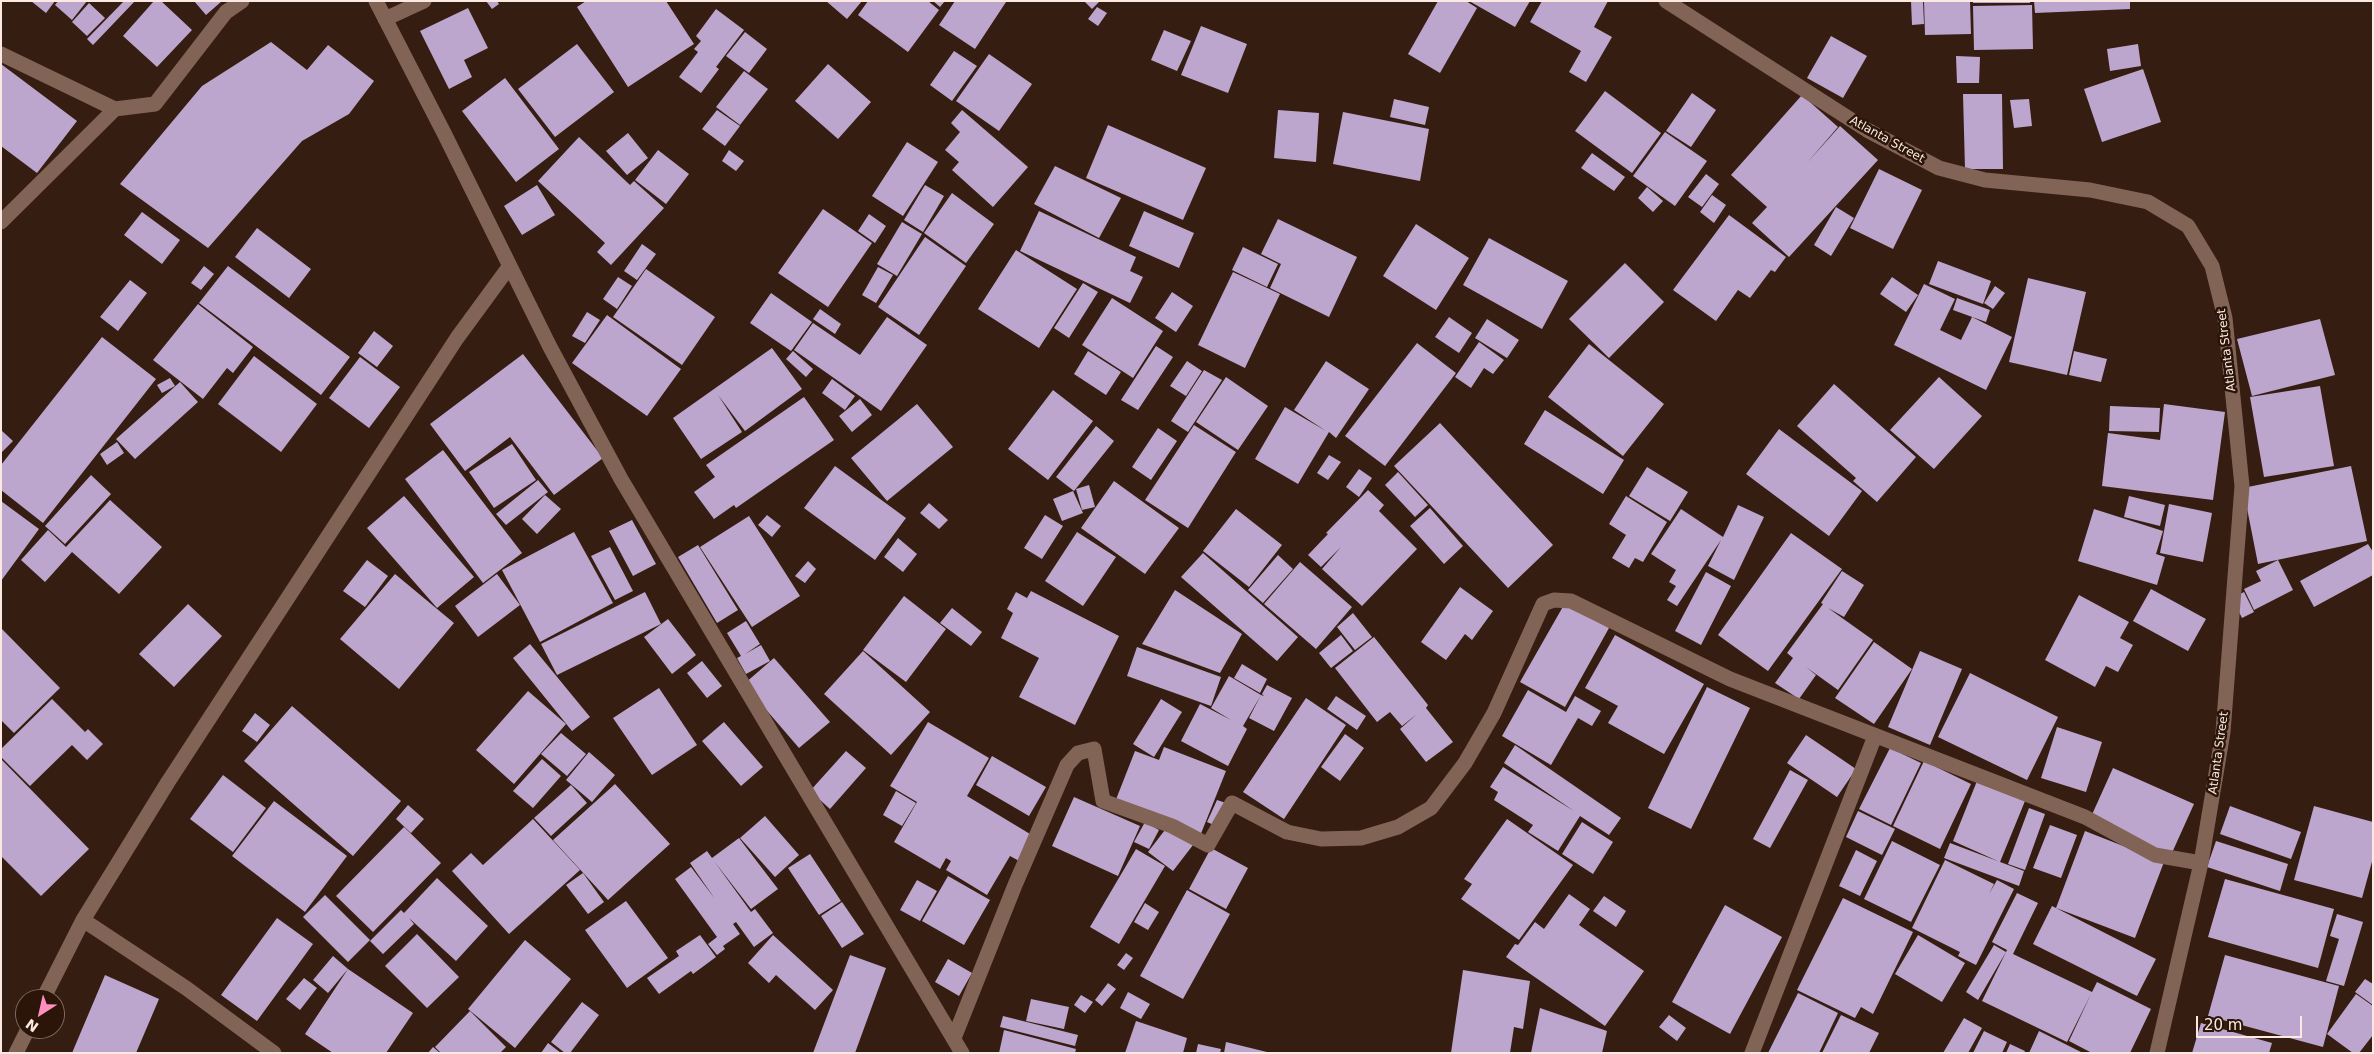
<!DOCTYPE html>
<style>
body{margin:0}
#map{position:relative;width:2374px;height:1054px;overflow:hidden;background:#361d11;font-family:"DejaVu Sans",sans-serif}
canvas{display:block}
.frame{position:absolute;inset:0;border:2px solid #fbe9e2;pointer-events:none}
.north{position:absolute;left:15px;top:989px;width:50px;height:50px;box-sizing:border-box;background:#2b1408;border:1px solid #7e695f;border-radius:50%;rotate:215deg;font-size:14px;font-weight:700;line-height:20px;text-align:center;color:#fbe9e2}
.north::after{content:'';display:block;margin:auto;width:18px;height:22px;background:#fd8ebe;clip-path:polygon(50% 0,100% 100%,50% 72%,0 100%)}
.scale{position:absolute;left:2196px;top:1016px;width:106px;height:22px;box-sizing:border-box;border:2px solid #fbe9e2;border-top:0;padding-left:6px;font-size:15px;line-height:18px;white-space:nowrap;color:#fbe9e2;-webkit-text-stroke:4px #2b1408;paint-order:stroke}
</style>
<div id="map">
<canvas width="2374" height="1054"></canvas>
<div class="frame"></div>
<div class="north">N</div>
<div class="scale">20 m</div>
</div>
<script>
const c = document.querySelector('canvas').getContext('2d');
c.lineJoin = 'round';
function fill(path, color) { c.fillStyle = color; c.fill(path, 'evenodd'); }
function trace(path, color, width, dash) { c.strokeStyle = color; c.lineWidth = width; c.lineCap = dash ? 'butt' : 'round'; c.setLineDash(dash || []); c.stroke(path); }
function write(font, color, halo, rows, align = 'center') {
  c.font = font + ' "DejaVu Sans",sans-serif'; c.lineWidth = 5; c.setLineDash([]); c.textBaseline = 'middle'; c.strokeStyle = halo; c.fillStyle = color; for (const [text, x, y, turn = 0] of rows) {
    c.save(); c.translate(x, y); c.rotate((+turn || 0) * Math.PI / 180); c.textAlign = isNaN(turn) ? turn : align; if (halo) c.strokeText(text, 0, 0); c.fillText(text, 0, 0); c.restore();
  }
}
const building = new Path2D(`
 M31,1H55L46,13Z
 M58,1H87L72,20L55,5Z
 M124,1H135L93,45L87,39Z
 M154,1H161L192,30L157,67L123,36Z
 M194,1H222L206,15Z
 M486,1H497L499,4L492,9Z
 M586,1H666L694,44L628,87L577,7Z
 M826,1H862L847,19Z
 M868,1H928L939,10L908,52L858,15Z
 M933,1H945L940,7Z
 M955,1L1006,2L975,49L939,25Z
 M1084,1H1100L1092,9Z
 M1438,1H1466L1477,8L1440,73L1408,54Z
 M1469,1H1530L1515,27Z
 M1542,1H1608L1594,27L1612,37L1586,82L1569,72L1581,51L1530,22Z
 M1911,1H1923L1924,24L1912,25Z
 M1924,1H1970L1971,34L1925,35Z
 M1973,1H2030V3H1973Z
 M2034,1H2130V9L2035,13Z
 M89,3L105,18L87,36L72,22Z
 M2032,5L2033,49L1974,50L1973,6Z
 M1097,7L1107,13L1098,26L1088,19Z
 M468,8L488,48L464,60L472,77L449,89L420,31Z
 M716,9L744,30L716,67L719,69L701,93L679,77L698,52L694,49L701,41L696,36Z
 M1201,26L1247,44L1228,93L1181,75Z
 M1164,30L1191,41L1177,71L1151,60Z
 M745,32L767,49L749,73L726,56Z
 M1831,36L1867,56L1843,98L1807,78Z
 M271,42L307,70L328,45L374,81L349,114L302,141L208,248L120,184L202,86Z
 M577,44L614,92L555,137L518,89Z
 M2138,44L2141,66L2110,71L2107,49Z
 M954,51L977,66L952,101L930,85Z
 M989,54L1032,84L999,131L956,101Z
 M1956,56L1980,57L1979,83H1957Z
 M1,64L77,121L37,173L1,146Z
 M828,64L871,102L838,139L795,101Z
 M2143,69L2161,122L2102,142L2084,89Z
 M744,71L768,89L740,125L716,107Z
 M505,78L559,149L516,182L462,111Z
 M1605,91L1661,133L1632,173L1575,131Z
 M1692,93L1716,110L1691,147L1666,131Z
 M1963,94H2002L2003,169H1965Z
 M1802,95L1838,127L1806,164L1840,126L1878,160L1789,257L1752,223L1767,207L1731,175Z
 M1394,99L1429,107L1425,125L1390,117Z
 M2029,99L2032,126L2014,128L2010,100Z
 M717,110L740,126L725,146L702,129Z
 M962,110L1028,167L993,207L952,170L959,162L945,150L960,132L951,123Z
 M1278,110L1319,113L1316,162L1274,158Z
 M1343,112L1429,129L1420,181L1333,164Z
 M1108,125L1206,168L1183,220L1086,178Z
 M1665,132L1707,161L1675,206L1633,176Z
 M628,133L648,158L627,175L606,151Z
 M579,137L630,185L634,181L664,208L611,265L597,252L605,243L538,181Z
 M907,142L938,162L903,216L872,196Z
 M658,150L689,174L666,204L635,180Z
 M729,150L744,161L736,171L722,161Z
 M1592,153L1625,177L1614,191L1581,168Z
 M1055,166L1121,198L1099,238L1034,204Z
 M1879,169L1922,190L1893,249L1850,228Z
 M1706,174L1719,184L1702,207L1688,197Z
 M537,185L555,215L522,235L504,206Z
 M925,185L944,196L923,232L904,220Z
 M1647,187L1663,201L1653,212L1638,198Z
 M952,193L994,224L966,263L924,233Z
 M1712,195L1726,205L1714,223L1700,212Z
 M1836,207L1854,218L1831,256L1814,245Z
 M823,209L872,243L828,307L778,273Z
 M1039,211L1136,257L1130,271L1143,277L1130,303L1020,251Z
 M1144,211L1194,233L1179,268L1129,246Z
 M142,212L180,240L162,264L124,235Z
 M869,214L886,226L875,243L858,231Z
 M1729,215L1786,257L1775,272L1771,270L1750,298L1738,290L1716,321L1673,290Z
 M1278,219L1357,257L1329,317L1270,288L1281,264L1261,254Z
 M902,222L922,234L897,276L877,264Z
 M1416,224L1469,258L1436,310L1383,276Z
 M257,228L311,269L289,298L235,257Z
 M925,237L966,266L919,335L878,307Z
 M1489,238L1568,281L1542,329L1463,285Z
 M642,244L656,254L637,280L624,271Z
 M1243,247L1278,264L1267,287L1232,270Z
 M1016,250L1077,289L1039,348L978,309Z
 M1938,261L1991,281L1983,304L1929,284Z
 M1625,263L1664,302L1609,358L1569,319Z
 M204,266L214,274L201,290L191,283Z
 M228,266L350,357L321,395L199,303Z
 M878,267L893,275L876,303L862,295Z
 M646,269L715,317L682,365L613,317Z
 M1233,272L1280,294L1245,368L1198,345Z
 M618,277L632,286L617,309L603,299Z
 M1892,277L1918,295L1906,312L1880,294Z
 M2028,278L2086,292L2067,375L2009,362Z
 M130,280L147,293L118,331L100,317Z
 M1083,283L1098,292L1069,338L1054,328Z
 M1924,284L1955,299L1940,330L1961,340L1972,317L2012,337L1986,390L1894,345Z
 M1995,286L2005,293L1993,309L1984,303Z
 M1172,292L1193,306L1176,332L1155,318Z
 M771,293L812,322L791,351L750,323Z
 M1112,298L1163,331L1133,378L1082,345Z
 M1957,298L1990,310L1986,322L1953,310Z
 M198,304L253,347L233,373L227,368L203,399L153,360Z
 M820,309L841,324L835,334L813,319Z
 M587,312L600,320L585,343L572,336Z
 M607,315L681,369L647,416L572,363Z
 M887,317L927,345L881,411L794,350L813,323L860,355Z
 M1449,317L1472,333L1459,353L1435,337Z
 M1487,319L1519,340L1507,358L1475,338Z
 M2320,319L2335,375L2252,396L2237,339Z
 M374,331L393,346L377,367L358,353Z
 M102,337L156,379L43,523L1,490V465Z
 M1479,342L1504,360L1493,374L1484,368L1471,388L1455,377Z
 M1417,343L1456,373L1385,466L1345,436Z
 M1589,344L1664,404L1623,456L1548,397Z
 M1156,346L1173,357L1138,410L1121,400Z
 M772,348L802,389L745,431L718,395L742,432L701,459L673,418Z
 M793,351L813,369L806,377L786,359Z
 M1088,351L1121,372L1106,395L1074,374Z
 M2074,351L2107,359L2101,382L2069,375Z
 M523,354L603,458L554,495L510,437L465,471L430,424Z
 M254,356L317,404L281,452L218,404Z
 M360,357L400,387L369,428L329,398Z
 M1187,361L1202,371L1186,396L1170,386Z
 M1326,361L1369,389L1336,438L1329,432L1298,484L1255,459L1285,407L1326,431L1294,410Z
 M1204,370L1222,380L1188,432L1171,421Z
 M1226,377L1268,406L1238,450L1196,422Z
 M1939,377L1982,416L1934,469L1890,430Z
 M170,378L175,386L162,393L157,385Z
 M832,379L855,396L845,410L822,393Z
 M180,382L198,402L135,459L116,439Z
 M1834,384L1916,457L1877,502L1853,481L1856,478L1797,426Z
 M2320,386L2334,466L2264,477L2250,397Z
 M1053,390L1093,421L1048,480L1008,449Z
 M804,397L834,440L736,508L734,505L714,519L694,492L715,477L706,465Z
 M860,399L872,415L852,432L839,416Z
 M917,404L953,447L887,501L851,458Z
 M2164,404L2225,412L2213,500L2102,486L2108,433L2160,440Z
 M2110,406L2160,408L2159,432L2109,431Z
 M1545,410L1624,460L1603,494L1524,444Z
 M1440,423L1553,545L1508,588L1394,466Z
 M1194,425L1236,452L1188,528L1145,500Z
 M1096,426L1114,441L1074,491L1056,477Z
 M1158,428L1177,441L1151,480L1132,467Z
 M1779,429L1862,491L1829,536L1746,474Z
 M1,430L13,441L1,453Z
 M117,442L124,453L107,465L100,454Z
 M512,444L536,480L494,508L469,472Z
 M443,450L522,553L483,583L405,479Z
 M1329,455L1341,462L1328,480L1317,473Z
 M835,466L906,518L875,560L804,508Z
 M2351,466L2367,541L2258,564L2243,488Z
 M1647,467L1688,492L1670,521L1629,496Z
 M1359,469L1372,478L1359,497L1346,487Z
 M1398,472L1428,505L1415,517L1385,485Z
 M91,475L111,494L65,544L45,526Z
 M538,480L548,492L506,525L496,514Z
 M1114,481L1179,528L1145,574L1081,528Z
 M1089,485L1095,507L1082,510L1076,489Z
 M1368,490L1384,505L1379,511L1417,549L1362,606L1322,569L1341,547L1321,567L1308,555L1328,534L1326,533Z
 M1073,491L1083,513L1062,521L1053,499Z
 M545,495L561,509L537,534L522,519Z
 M404,496L474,577L437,608L367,528Z
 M1626,496L1667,522L1643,562L1635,558L1629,568L1612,558L1626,535L1609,524Z
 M2129,496L2165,505L2160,526L2124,517Z
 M110,500L162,547L119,594L72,552L45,582L21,560L48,530L66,547Z
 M1,501L39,529L1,581Z
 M929,503L948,520L939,529L920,513Z
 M2169,504L2212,513L2203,562L2160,553Z
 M1738,505L1764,517L1734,580L1708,566L1721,540L1677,606L1667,600L1676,586L1669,582L1676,570L1651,554L1681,509L1723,537Z
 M1430,508L1463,546L1444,564L1410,526Z
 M1236,509L1282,545L1249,587L1203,551Z
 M2094,509L2163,531L2156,554L2165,557L2157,585L2078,561Z
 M767,515L781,526L772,537L758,525Z
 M1045,515L1063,526L1042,559L1024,548Z
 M749,516L800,596L752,627L700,547Z
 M632,520L656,564L633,576L609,531Z
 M574,532L613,603L540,642L502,570Z
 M1077,532L1116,557L1083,606L1045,581Z
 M1791,533L1842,569L1768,671L1718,635Z
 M898,538L917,554L903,572L884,557Z
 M2368,544L2373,552V575L2314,607L2300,581Z
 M698,545L738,610L717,623L678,557Z
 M610,547L633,591L615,600L591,556Z
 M1203,553L1298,637L1277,661L1181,577Z
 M1278,555L1293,569L1263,603L1248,590Z
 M367,560L388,576L365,607L343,591Z
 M2278,560L2293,590L2254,610L2244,589L2261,581L2256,571Z
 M808,561L816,569L805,583L795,576Z
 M1300,562L1352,607L1316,649L1264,604Z
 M1842,571L1864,585L1844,617L1828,608L1873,640L1838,690L1806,667L1816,675L1799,699L1775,683L1793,658L1787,653L1823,604L1821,603Z
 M1706,572L1731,586L1701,645L1675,631Z
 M395,574L454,623L399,689L340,639Z
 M497,574L520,605L478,637L455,606Z
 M1460,587L1493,611L1472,640L1465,634L1446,660L1421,642Z
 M2151,589L2206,619L2188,651L2133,621Z
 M1175,590L1242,634L1220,673L1142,644Z
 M1031,591L1119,636L1075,725L1019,697L1039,658L1001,638L1013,613L1007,609L1016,592L1027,598Z
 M645,592L661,624L557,675L541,644Z
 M2244,592L2254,612L2242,618L2232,598Z
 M2079,595L2129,622L2120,638L2133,645L2118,672L2106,666L2095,687L2045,660Z
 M904,596L946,629L906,682L863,650Z
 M1565,603L1609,628L1565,707L1520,682Z
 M188,604L222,636L174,687L139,654Z
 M952,608L982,632L971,646L940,623Z
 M1353,613L1372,637L1355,650L1337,627Z
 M668,619L696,655L672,674L644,637Z
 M746,621L760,644L745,654L761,645L770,661L746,674L737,658L741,656L727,633Z
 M1,628L60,688L14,733L1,720Z
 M1341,635L1353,651L1331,668L1319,653Z
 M1615,635L1704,684L1664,754L1608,723L1618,706L1585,688Z
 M1374,637L1428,705L1426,708L1453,742L1426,762L1400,729L1417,714L1402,726L1390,712L1377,722L1335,668Z
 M1874,642L1912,669L1874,724L1835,698Z
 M530,644L590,717L572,731L513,658Z
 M1137,647L1221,677L1211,706L1127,676Z
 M863,651L930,712L891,755L824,694Z
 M1920,651L1962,669L1930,745L1888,727Z
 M774,658L830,722L799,748L744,684Z
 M702,661L722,686L707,698L687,673Z
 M1242,664L1267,679L1260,693L1234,678Z
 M1970,673L2058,717L2027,780L1938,737Z
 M1229,676L1261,695L1243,726L1247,729L1228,766L1181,741L1200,704L1231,720L1211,708Z
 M1267,685L1292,698L1274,731L1249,718L1261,695L1264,696L1262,694Z
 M1707,687L1750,708L1691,829L1648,808Z
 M659,688L697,745L652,775L613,718Z
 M1528,690L1566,712L1575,696L1601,711L1592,726L1578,718L1551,765L1502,736Z
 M528,691L566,724L514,784L476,750Z
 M1336,696L1366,716L1357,730L1327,709Z
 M1306,698L1346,725L1284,819L1243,792Z
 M52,699L85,732L88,729L103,744L87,760L72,745L30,786L1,757V749Z
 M1161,699L1182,712L1154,757L1133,744Z
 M292,706L401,801L353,856L244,761Z
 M255,713L270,725L257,742L242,731Z
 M724,722L763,767L741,786L702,741Z
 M928,722L989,758L967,796L1035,837L1021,862L1010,856L987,895L946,870L951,861L946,858L940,869L894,842L917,802L890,786Z
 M2057,727L2102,742L2086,792L2041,778Z
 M561,733L586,754L567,776L541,754Z
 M1345,734L1364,748L1340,781L1321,767Z
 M1806,735L1856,769L1837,797L1787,763Z
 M1515,745L1621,818L1609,835L1580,816L1558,851L1528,832L1533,825L1494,800L1498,792L1490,787L1503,767L1574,811L1504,763Z
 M1164,747L1226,771L1200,836L1115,802L1135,751L1159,760Z
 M1890,748L1921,763L1891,825L1859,809Z
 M846,751L866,768L830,809L810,791Z
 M589,752L615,775L592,802L566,780Z
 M992,756L1046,787L1029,816L976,785Z
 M1,759L89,849L41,896L1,856Z
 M542,759L561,776L533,808L513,791Z
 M1924,761L1971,784L1940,849L1893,826Z
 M2113,768L2194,804L2171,855L2090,819Z
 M1790,770L1808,780L1770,848L1753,839Z
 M223,775L266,808L233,852L190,819Z
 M1977,781L2025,801L2000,862L1953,841Z
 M615,784L670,844L608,900L553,840Z
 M571,785L587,803L551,836L534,818Z
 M896,791L916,803L902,826L883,815Z
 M1074,797L1140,826L1118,876L1052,846Z
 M1217,800L1226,803L1216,826L1207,822Z
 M274,801L347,856L305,912L232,856Z
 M408,805L424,819L411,833L396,819Z
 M2230,806L2301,832L2291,859L2220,834Z
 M2314,806L2373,822V858L2362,898L2294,880Z
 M2029,808L2045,814L2025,870L2008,864Z
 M1858,811L1895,829L1882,855L1846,837Z
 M765,816L799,855L775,877L740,838Z
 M533,819L580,870L509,934L452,871L471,853L483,865Z
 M1507,819L1573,865L1519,940L1461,899L1472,884L1464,879Z
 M1145,822L1159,830L1149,849L1134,842Z
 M1582,822L1613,842L1593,874L1562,854Z
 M2050,825L2077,835L2061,878L2033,868Z
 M1168,826L1193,845L1173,871L1148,852Z
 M404,827L441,863L373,932L336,896Z
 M2085,831L2164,862L2135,938L2056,908Z
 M739,838L778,889L751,909L714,861L751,912L755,909L773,933L754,947L736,922L733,924L740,934L723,946L725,949L717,955L708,944L717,937L675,879L691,867L715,899L690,863L707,851L712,858Z
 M1892,841L1940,865L1911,922L1864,899Z
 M2216,841L2288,864L2280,891L2207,867Z
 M1950,843L2024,871L2019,886L1944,858Z
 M1211,848L1248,868L1226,909L1189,889Z
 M1136,849L1165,866L1119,944L1090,927Z
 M1856,850L1877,861L1860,896L1839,886Z
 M810,854L841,901L819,915L788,868Z
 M1945,860L1994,884L1989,894L1997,880L2014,889L1976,965L1958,956L1960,952L1912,928Z
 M583,873L604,902L588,914L566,885Z
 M948,876L990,900L964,945L922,921Z
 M437,878L488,926L456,961L409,918L414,924L383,954L370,941L401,910L404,913Z
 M2225,879L2334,909L2318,968L2208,937Z
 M917,880L937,891L920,921L900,910Z
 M1187,890L1230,914L1183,999L1140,976Z
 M2017,893L2038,903L2013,954L2092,992L2097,982L2151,1009L2130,1053H2092L2069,1041L2091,994L2067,1042L1982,1001L2007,950L1992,942Z
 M1569,894L1590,909L1579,925L1644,971L1605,1026L1506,957L1515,944L1518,945L1535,922L1544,929Z
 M325,895L370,940L348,962L303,917Z
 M1604,896L1626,911L1616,927L1593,911Z
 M1843,898L1913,932L1873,1014L1861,1007L1855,1018L1797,990Z
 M626,901L668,958L627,988L585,930Z
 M842,902L864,934L842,948L821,916Z
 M1145,903L1159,912L1148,930L1134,922Z
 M1725,905L1782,937L1730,1034L1672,1002Z
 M2052,906L2156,959L2137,996L2033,944Z
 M2337,914L2363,922L2344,986L2326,981L2339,939L2330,936Z
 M277,918L313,944L257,1021L221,995Z
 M417,934L459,977L427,1008L385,966Z
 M700,935L716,957L693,974L691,971L659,994L647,978L679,956L676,951Z
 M773,935L833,990L815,1010L776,975L769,983L748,963Z
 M1918,935L1965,963L1942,1002L1895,974Z
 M525,940L571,979L515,1048L468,1009Z
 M1994,945L2006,952L1978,1000L1966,992Z
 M1126,953L1133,958L1124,970L1117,965Z
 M850,955L886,968L855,1053H813Z
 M2225,955L2339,986L2323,1047L2208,1016Z
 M333,956L348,969L413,1013L386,1053H333L305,1034L348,969L328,993L313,980Z
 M948,959L972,973L959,996L935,982Z
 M1463,970L1530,981L1523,1029L1514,1027L1510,1053H1451Z
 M105,975L159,999L136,1053H72Z
 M304,978L317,988L300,1010L286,999Z
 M2365,979L2373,984V1005L2355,992Z
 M1108,983L1116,989L1102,1006L1095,1000Z
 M1128,992L1150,1004L1141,1019L1120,1008Z
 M1798,993L1838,1013L1819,1053H1768Z
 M2356,994L2373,1006V1035L2359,1053H2353L2327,1034Z
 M1081,995L1093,1002L1085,1013L1074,1005Z
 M1031,999L1069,1007L1064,1029L1026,1021Z
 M582,1002L599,1015L570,1053H565L551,1042Z
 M1540,1008L1607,1031L1602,1053H1531Z
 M470,1011L506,1047L500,1053H441L435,1047Z
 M1669,1015L1686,1028L1677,1041L1659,1027Z
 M1841,1015L1879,1033L1869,1053H1822Z
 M1003,1016L1078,1035L1075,1046L1000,1027Z
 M1964,1018L1982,1028L1968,1053H1943Z
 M1136,1021L1187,1038L1183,1053H1125Z
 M2201,1023L2272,1043L2269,1053H2192Z
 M1004,1030L1076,1049L1075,1053H999Z
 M1984,1031L2007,1042L2002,1053H1973Z
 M2039,1031L2083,1053H2029Z
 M1226,1042L1267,1052V1053H1224Z
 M548,1043L561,1053H541Z
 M1198,1044L1221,1049L1220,1053H1196Z
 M2010,1044L2025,1051L2024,1053H2006Z
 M433,1047L440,1053H428Z`);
const street = new Path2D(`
 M376,1L444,133L550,347L621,479L962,1053
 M1666,1L1867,130L1939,168L1985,180L2090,190L2148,202L2188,226L2212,266L2225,318L2242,486L2223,732L2201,863L2157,1053
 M385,19L424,1
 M1,54L115,109
 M1,222L115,109L155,104L226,12L242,1
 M83,920L186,988L274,1053
 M43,999L83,920L168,782L457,338L509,267
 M954,1038L1015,885L1067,765L1078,753L1094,749L1103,801L1172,826L1208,845L1232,803L1287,832L1321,839L1361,838L1398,827L1431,808L1465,763L1494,713L1543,604L1554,600L1571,601L1730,679L2085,817L2155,855L2201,863
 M16,1053L28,1029
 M1752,1053L1875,736`);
const streetNames = [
 ["Atlanta Street",1887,140,29],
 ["Atlanta Street",2227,350,-97],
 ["Atlanta Street",2219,753,-82]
];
fill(building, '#bda6cd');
trace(street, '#826457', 15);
write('12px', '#fbe9e2', '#2b1408', streetNames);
</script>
